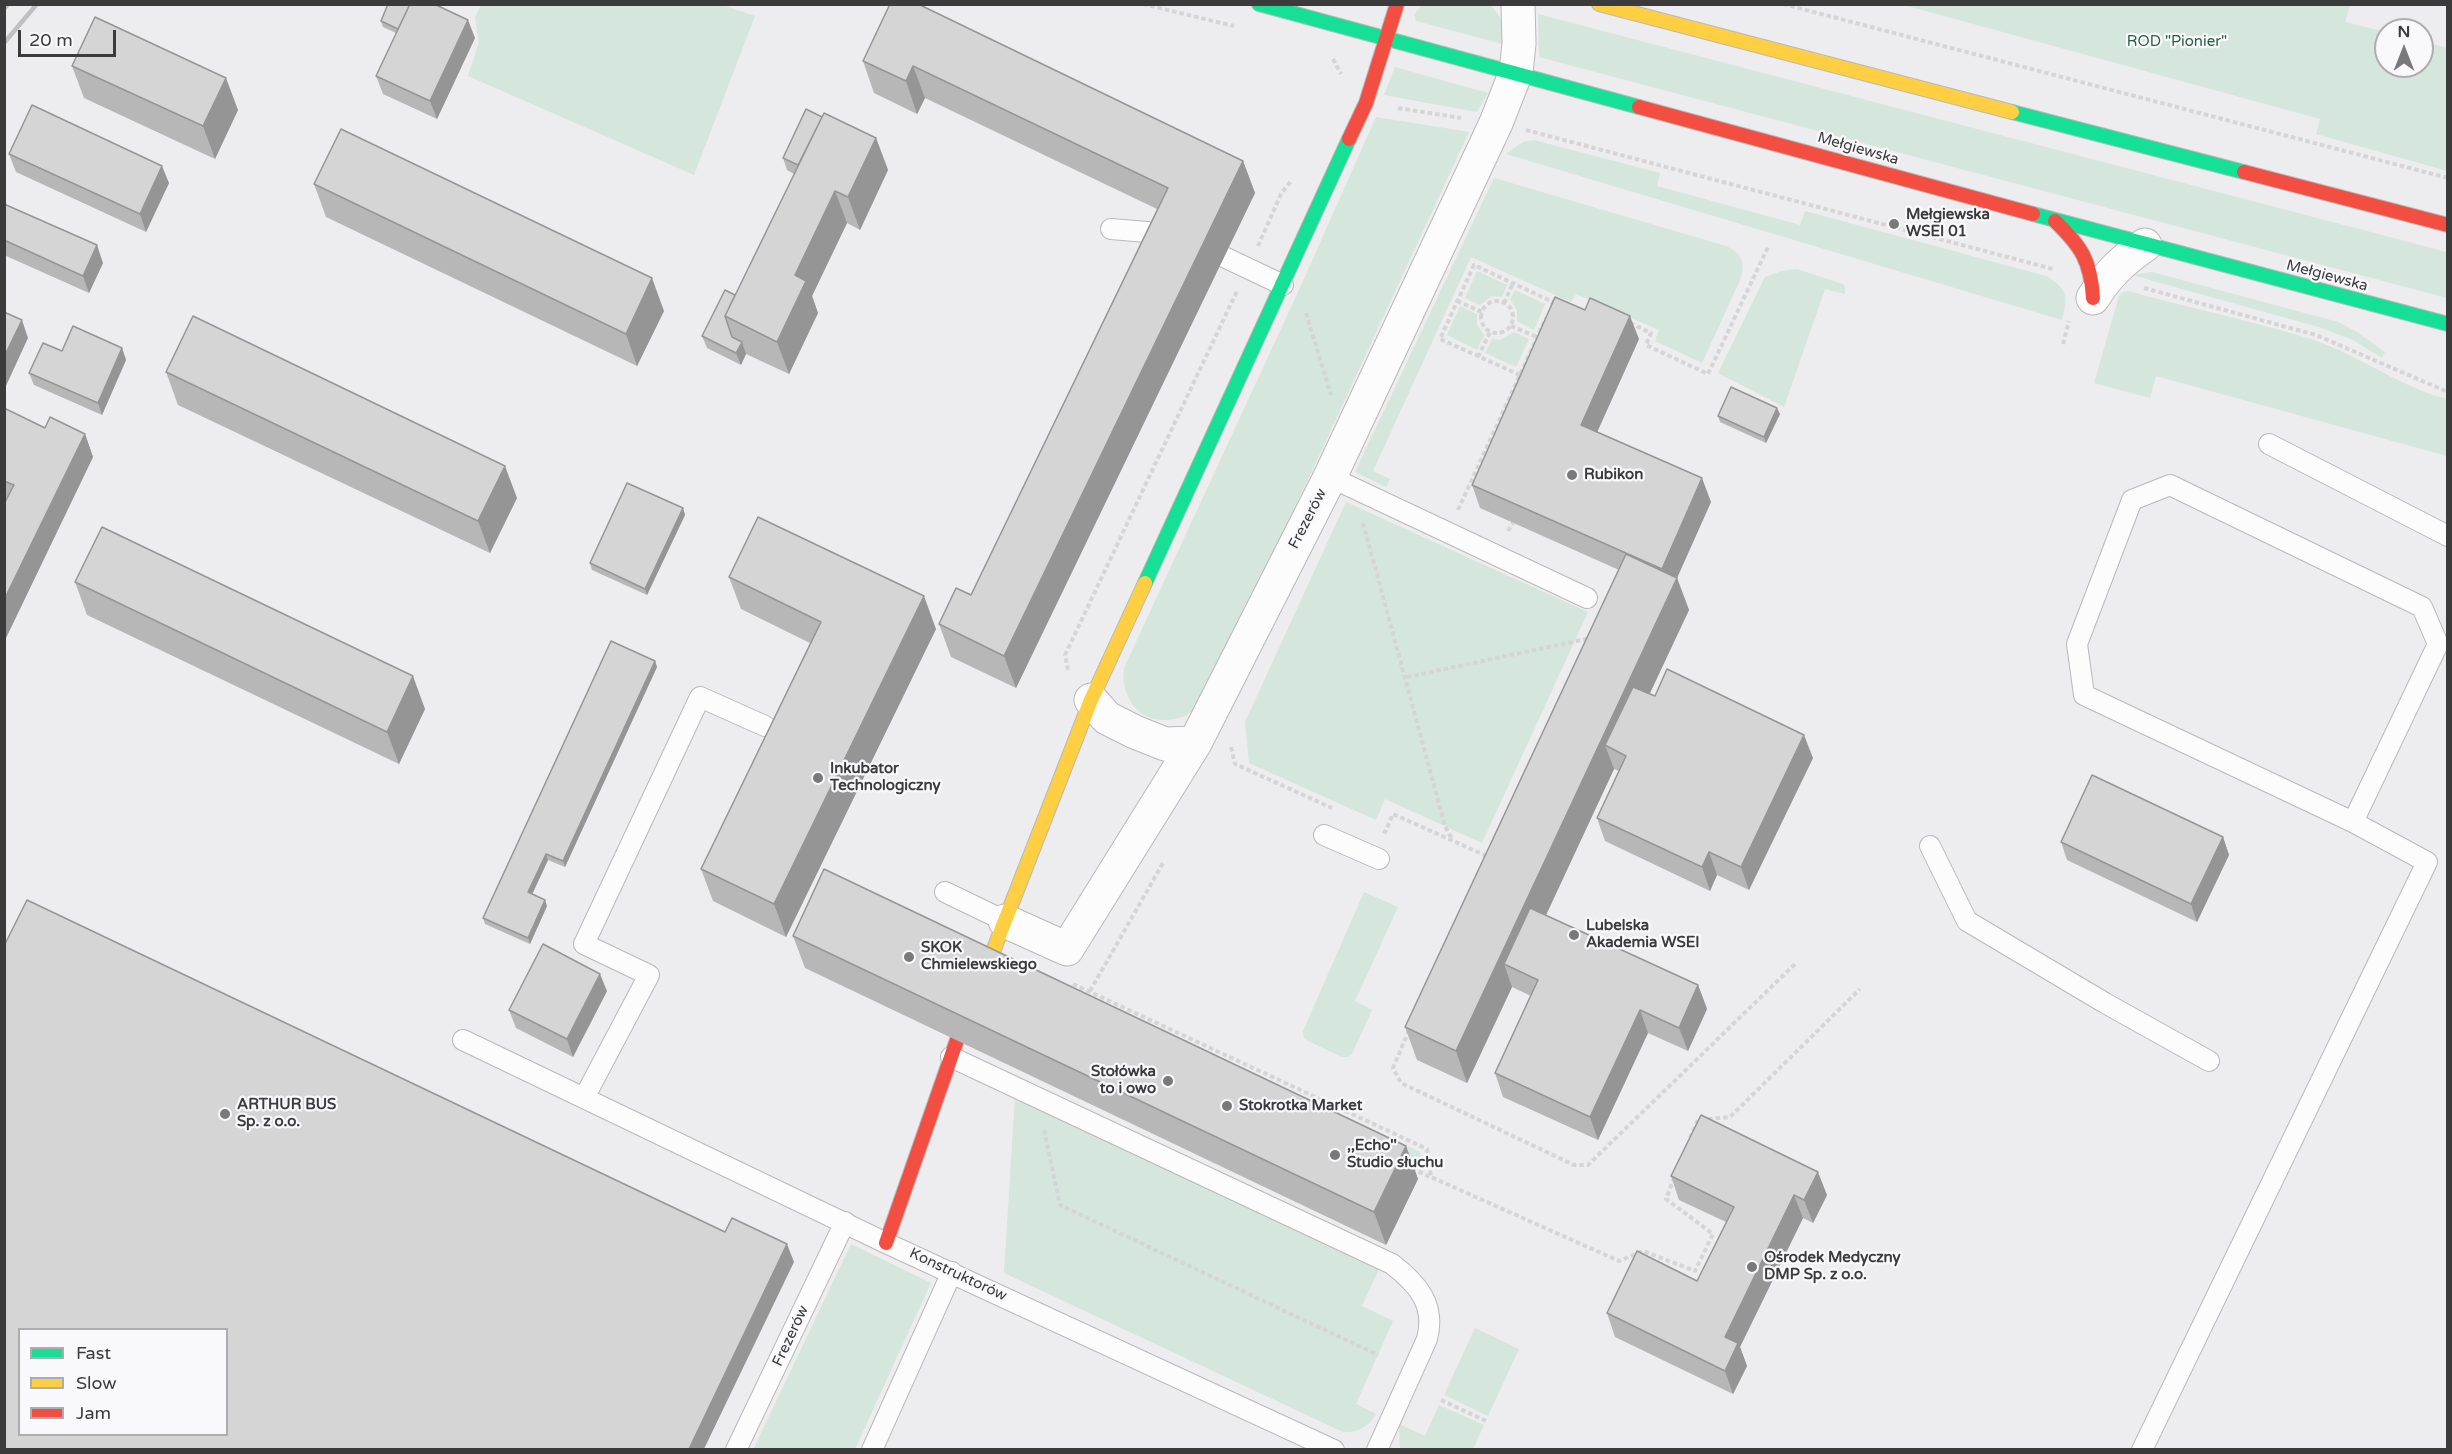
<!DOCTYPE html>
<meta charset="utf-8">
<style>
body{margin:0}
#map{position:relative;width:2452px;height:1454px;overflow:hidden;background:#edecee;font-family:"Varela Round",sans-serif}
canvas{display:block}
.frame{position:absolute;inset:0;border:6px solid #3b3b3c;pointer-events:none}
.legend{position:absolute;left:18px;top:1328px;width:210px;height:108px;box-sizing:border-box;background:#f9f8fc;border:2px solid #adacaf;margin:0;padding:8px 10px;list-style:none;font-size:18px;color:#3b3b3c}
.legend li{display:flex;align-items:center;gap:12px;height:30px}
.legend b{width:30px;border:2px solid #adacaf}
.north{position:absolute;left:2374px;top:18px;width:60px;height:60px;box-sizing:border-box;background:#f9f8fc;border:2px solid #adacaf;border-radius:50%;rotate:0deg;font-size:16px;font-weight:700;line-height:24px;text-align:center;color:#3b3b3c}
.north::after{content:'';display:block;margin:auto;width:21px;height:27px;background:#79797a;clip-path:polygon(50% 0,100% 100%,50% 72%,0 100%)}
.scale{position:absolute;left:18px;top:30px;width:98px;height:27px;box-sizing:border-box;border:3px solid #3b3b3c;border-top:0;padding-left:8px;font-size:18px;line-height:21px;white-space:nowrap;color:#3b3b3c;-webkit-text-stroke:4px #f9f8fc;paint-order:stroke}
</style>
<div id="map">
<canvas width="2452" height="1454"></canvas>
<div class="frame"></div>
<ul class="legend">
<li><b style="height:8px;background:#16e098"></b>Fast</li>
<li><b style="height:8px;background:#ffcf43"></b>Slow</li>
<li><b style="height:8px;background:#f24e42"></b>Jam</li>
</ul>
<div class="north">N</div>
<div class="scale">20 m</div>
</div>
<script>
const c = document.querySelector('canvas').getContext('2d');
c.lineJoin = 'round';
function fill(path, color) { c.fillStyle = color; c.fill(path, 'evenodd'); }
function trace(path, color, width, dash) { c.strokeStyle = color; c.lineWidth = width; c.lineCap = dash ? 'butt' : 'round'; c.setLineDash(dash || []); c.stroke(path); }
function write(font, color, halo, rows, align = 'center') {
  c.font = font + ' "Varela Round",sans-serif'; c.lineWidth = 4.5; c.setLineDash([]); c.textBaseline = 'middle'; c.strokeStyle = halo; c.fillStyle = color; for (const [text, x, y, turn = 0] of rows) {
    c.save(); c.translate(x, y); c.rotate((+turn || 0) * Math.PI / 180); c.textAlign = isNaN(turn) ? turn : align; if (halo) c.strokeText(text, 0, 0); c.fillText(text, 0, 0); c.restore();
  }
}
const green = new Path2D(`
 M722,5L755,16L694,175L468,76L479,42L475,18L481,5Z
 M1422,5H1490C1501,15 1507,29 1503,44L1416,21L1414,15Z
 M1904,5H2350L2345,22L2386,32V66H2422V41L2447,48V171L2316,134L2320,119Z
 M1538,14L2447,252V298L1539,57Z
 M1395,67L1488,93L1477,112L1384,95Z
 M1376,117L1469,132L1209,693C1201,701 1193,714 1182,717C1146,729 1120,703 1124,668L1299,290Z
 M1534,140L1660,173L1657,186L1800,225L1805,211L2046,276C2068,289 2068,296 2062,320L1506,154L1523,142Z
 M1494,178L1726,246C1741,253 1746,262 1741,278L1702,363L1655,341L1659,330L1576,294L1571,302L1471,257L1373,471L1390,479L1386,487L1355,472Z
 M1797,269L1843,284L1845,287V294L1825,289L1784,407L1718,373L1765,277L1782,271Z
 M1477,271L1507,285L1502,297L1492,296L1480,305L1465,298Z
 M2152,272L2338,322L2357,332L2385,352L2382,358L2353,340L2322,328L2132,275Z
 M1515,290L1545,304L1534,330L1517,321V310L1510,299Z
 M2128,291C2190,308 2253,321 2314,340C2360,356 2400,387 2447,399V456L2156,376L2150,398L2094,383L2119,296L2123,292Z
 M1460,306L1477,314V325L1484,335L1477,350L1447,335Z
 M1514,332L1529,339L1516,367L1485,353L1492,339L1501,340Z
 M1346,502L1588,612L1482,843L1385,799L1376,820L1249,763L1245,722Z
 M1364,892L1398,907L1355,1001L1372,1010L1352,1054L1348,1057H1342L1308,1041L1304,1038L1303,1031Z
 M1015,1097L1379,1269L1362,1306L1393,1321L1356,1404L1376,1414C1369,1427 1357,1433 1343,1432L1004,1273Z
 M1350,1120L1420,1152L1423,1168L1345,1132Z
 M851,1244L931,1283L855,1449L753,1450Z
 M1475,1328L1519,1349L1488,1416L1444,1395Z
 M1439,1405L1484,1425L1473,1449H1400L1399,1424L1425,1436Z`);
const path = new Path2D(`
 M1143,4L1234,26
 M1783,4L2448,178
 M1333,59L1341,74
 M1398,108L1461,118
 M1526,130L2053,269
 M1258,246L1281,194L1291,181
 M2144,288L2316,335L2448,392
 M1457,301L1482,312
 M1481 317a16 16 0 1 1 32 0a16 16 0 1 1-32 0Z
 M1504,303L1513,283
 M1306,313L1331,395
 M1630,323L1651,333L1646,345L1708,374L1768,247
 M1511,326L1537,337
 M2063,344L2069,321
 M1478,357L1490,332
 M1520,375L1440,339L1474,265L1553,302L1552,305
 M1458,510L1546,318
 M1363,523L1445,826L1452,839
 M1508,531L1513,523
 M1068,670L1065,655L1237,291
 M1407,677L1591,638
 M1231,747L1235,764L1332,808
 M1383,831L1385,832L1393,814L1489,857
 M1073,984L1427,1149L1431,1177L1619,1261L1643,1251L1695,1271L1713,1234L1666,1199L1674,1178
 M1090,991L1163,863
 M1409,1030L1393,1068L1401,1083L1574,1165H1588L1796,963
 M1044,1130L1060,1205L1378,1355
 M1690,1138L1698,1120L1730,1117L1860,989
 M1412,1168L1430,1177
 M1441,1400L1486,1421`);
const lane = new Path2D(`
 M1111,229L1171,234
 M1224,257L1283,285
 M2269,444L2448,536
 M1330,477L1587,598
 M1324,835L1379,859
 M1930,846L1967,921L2105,1003L2209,1061
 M945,892L1005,921
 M463,1040L886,1243L1334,1450
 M951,1057L1392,1264C1418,1284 1436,1305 1427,1339L1377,1450
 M584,1098L649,975L584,944L700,697L765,726
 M736,1450L845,1222
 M872,1450L952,1272
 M2142,1450L2427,862L2353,822L2084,695L2077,644L2132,500L2170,485L2422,607L2438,644L2353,822`);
const street = new Path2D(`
 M2093,298C2107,275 2123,260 2145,245
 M1091,700L1107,718L1135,732L1165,744L1195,743
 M1005,921L1067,949L1195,743L1330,477L1496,123L1516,72L1519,44L1518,4`);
const fast = new Path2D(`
 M1259,4L1639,107
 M2012,112L2244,172
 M2033,214L2448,324
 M1145,583L1349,139`);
const slow = new Path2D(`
 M1599,4L2012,112
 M985,972L1091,700L1145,583`);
const jam = new Path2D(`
 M1639,107L2033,214
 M1349,139L1366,103L1397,4
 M2244,172L2448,225
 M2055,221C2081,246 2091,261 2093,298
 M886,1243L957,1040`);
const rail = new Path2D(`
 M4,9L8,4
 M4,43L37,4`);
const wall = new Path2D(`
 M890,4L1243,161L1255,193L1016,688L951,657L939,624L971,595L1157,209L925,98L917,114L874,93L863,61Z
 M381,21L475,38L437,119L383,94L376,76L396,33L383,27Z
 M72,66L238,110L215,159L84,98Z
 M822,117L876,138L888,170L860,230L847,223L812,296L818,313L789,374L746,354L741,365L707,348L702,336L735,295L794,174L787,170L783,158Z
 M9,154L169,183L146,232L16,172Z
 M314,184L664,311L637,366L326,217Z
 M4,204L103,263L89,293L4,255Z
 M1639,339L1597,432L1711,502L1677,578L1689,610L1649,694L1813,758L1749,890L1717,875L1710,891L1605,841L1597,818L1619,771L1614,769L1546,915L1698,985L1707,1009L1688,1051L1648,1033L1598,1140L1503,1097L1495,1073L1531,996L1512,987L1467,1083L1417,1060L1405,1027L1619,570L1480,508L1472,485Z
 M122,348L126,360L102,415L34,385L29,373Z
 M166,372L517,498L490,553L178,405Z
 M4,408L45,428L85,434L93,457L5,640L6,501L4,500Z
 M1780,414L1766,443L1720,422L1718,416Z
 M683,508L685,515L647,595L592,570L590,563Z
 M729,577L936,629L786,937L713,901L701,869L810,643L741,609Z
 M75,582L425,709L399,764L87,615Z
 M655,661L657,667L565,867L548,860L532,894L547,906L530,944L485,924L483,918Z
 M2223,837L2229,855L2197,922L2067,860L2061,842Z
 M793,936L1406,1146L1418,1179L1386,1245L805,968Z
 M607,991L573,1057L516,1028L509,1010Z
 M1671,1176L1827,1195L1813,1223L1803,1218L1740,1347L1747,1366L1733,1394L1615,1337L1607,1313L1697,1281L1726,1222L1679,1200Z`);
const shadedWall = new Path2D(`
 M468,20L475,38L437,119L430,101Z
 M913,66L925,98L917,114L906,81Z
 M226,78L238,110L215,159L203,126Z
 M876,138L888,170L860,230L848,197Z
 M1243,161L1255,193L1016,688L1004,656Z
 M162,166L169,183L146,232L140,214Z
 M835,191L847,223L812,296L818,313L789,374L777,342L795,275Z
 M97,245L103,263L89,293L83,276Z
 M652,278L664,311L637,366L626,334Z
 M1630,316L1639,339L1590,448L1581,425Z
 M22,320L28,338L5,388L4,357Z
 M742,342L746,354L741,365L736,353Z
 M122,348L126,360L102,415L98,403Z
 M1777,408L1780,414L1766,443L1764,437Z
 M85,434L93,457L5,640L4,600Z
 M505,466L517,498L490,553L478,521Z
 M1702,478L1711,502L1677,578L1689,610L1622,753L1605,745L1614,769L1520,971L1504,964L1512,987L1467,1083L1456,1051L1670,592L1662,569Z
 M683,508L685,515L647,595L645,589Z
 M924,596L936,629L786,937L774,904Z
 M655,661L657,667L565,867L563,861Z
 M413,676L425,709L399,764L387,732Z
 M1804,735L1813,758L1749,890L1741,867Z
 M2223,837L2229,855L2197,922L2191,904Z
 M1709,852L1717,875L1710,891L1702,867Z
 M546,854L548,860L530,899L528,892Z
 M545,900L547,906L530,944L528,938Z
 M600,974L607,991L573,1057L567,1039Z
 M1698,985L1707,1009L1688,1051L1679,1028Z
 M1640,1010L1648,1033L1598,1140L1590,1117Z
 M1406,1146L1418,1179L1386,1245L1374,1212Z
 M1818,1172L1827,1195L1813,1223L1804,1200Z
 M1794,1195L1803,1218L1740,1347L1747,1366L1733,1394L1725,1371V1337Z
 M787,1244L794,1262L704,1449H689Z`);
const building = new Path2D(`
 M388,4H410L398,29L381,21Z
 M410,4H434L468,20L430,101L376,76Z
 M890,4H918L1243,161L1004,656L939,624L956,588L971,595L1168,188L913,66L906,81L863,61Z
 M95,17L226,78L203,126L72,66Z
 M32,105L162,166L140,214L9,154Z
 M806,109L822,117L798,165L783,158Z
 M824,113L876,138L848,197L835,191L795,275L806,281L777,342L725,316Z
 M341,129L652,278L626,334L314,184Z
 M4,204L97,245L83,276L4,240Z
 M725,290L735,295L725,316L732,337L742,342L736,353L702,336Z
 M1555,297L1585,310L1590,298L1630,316L1581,425L1702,478L1662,569L1472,485Z
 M4,312L22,320L4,357Z
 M193,316L505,466L478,521L166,372Z
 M73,326L122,348L98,403L29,373L43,343L62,351Z
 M1731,387L1777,408L1764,437L1718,416Z
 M4,408L45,428L50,417L85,434L4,600V504L14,485L4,481Z
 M627,483L683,508L645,589L590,563Z
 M758,517L924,596L774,904L701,869L821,622L729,577Z
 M102,527L413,676L387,732L75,582Z
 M1626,554L1677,578L1456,1051L1405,1027Z
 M611,641L655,661L563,861L546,854L528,892L545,900L528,938L483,918Z
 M1667,669L1804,735L1741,867L1709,852L1702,867L1597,818L1626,756L1605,745L1633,687L1655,696Z
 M2092,775L2223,837L2191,904L2061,842Z
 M824,869L1406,1146L1374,1212L793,936Z
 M27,900L725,1232L732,1218L787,1244L689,1449H4V946ZM20,1329H226V1434H20Z
 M1530,908L1698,985L1679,1028L1640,1010L1590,1117L1495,1073L1538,980L1504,964Z
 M543,944L600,974L567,1039L509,1010Z
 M1701,1115L1818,1172L1804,1200L1794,1195L1725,1337L1738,1343L1725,1371L1607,1313L1637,1251L1697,1281L1734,1207L1671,1176Z`);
const markers = [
 [1894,224,6,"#79797a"],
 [1572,475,6,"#79797a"],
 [818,778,6,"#79797a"],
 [1574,935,6,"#79797a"],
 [909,957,6,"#79797a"],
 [1168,1081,6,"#79797a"],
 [1227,1106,6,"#79797a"],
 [225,1114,6,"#79797a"],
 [1335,1155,6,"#79797a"],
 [1752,1267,6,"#79797a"]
];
const parkNames = [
 ["ROD \"Pionier\"",2177,42]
];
const streetNames = [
 ["Mełgiewska",1858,149,16],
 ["Mełgiewska",2327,276,15],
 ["Frezerów",1308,519,-63],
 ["Konstruktorów",958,1275,25],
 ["Frezerów",791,1336,-65]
];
const poiNames = [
 ["Mełgiewska",1906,215],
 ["WSEI 01",1906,232],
 ["Rubikon",1584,475],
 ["Inkubator",830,769],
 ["Technologiczny",830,786],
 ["Lubelska",1586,926],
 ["Akademia WSEI",1586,943],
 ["SKOK",921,948],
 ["Chmielewskiego",921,965],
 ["Stołówka",1156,1072,"right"],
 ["to i owo",1156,1089,"right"],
 ["ARTHUR BUS",237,1105],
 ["Sp. z o.o.",237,1122],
 ["Stokrotka Market",1239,1106],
 [",,Echo''",1347,1146],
 ["Studio słuchu",1347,1163],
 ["Ośrodek Medyczny",1764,1258],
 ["DMP Sp. z o.o.",1764,1275]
];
fill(green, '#d5e6dc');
trace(lane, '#b9b8ba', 22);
trace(street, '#b9b8ba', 35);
trace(fast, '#b9b8ba', 16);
trace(slow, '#b9b8ba', 16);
trace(jam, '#b9b8ba', 16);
trace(path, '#d5d5d6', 4, [4.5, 3]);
trace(lane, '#fcfcfc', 20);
trace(street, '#fcfcfc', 33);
trace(fast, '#16e098', 14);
trace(slow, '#ffcf43', 14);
trace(jam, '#f24e42', 14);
trace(rail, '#c0c0c1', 4.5);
fill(wall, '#b8b7b8');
fill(shadedWall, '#969596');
fill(building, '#d6d5d6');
trace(building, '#969596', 1.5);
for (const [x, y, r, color] of markers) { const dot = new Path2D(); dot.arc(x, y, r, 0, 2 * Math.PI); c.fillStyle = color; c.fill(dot); trace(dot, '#f9f8fc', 2); }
write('15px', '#295d40', '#f9f8fc', parkNames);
write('15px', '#3b3b3c', '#f9f8fc', streetNames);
write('bold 15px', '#3b3b3c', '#f9f8fc', poiNames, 'left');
</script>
